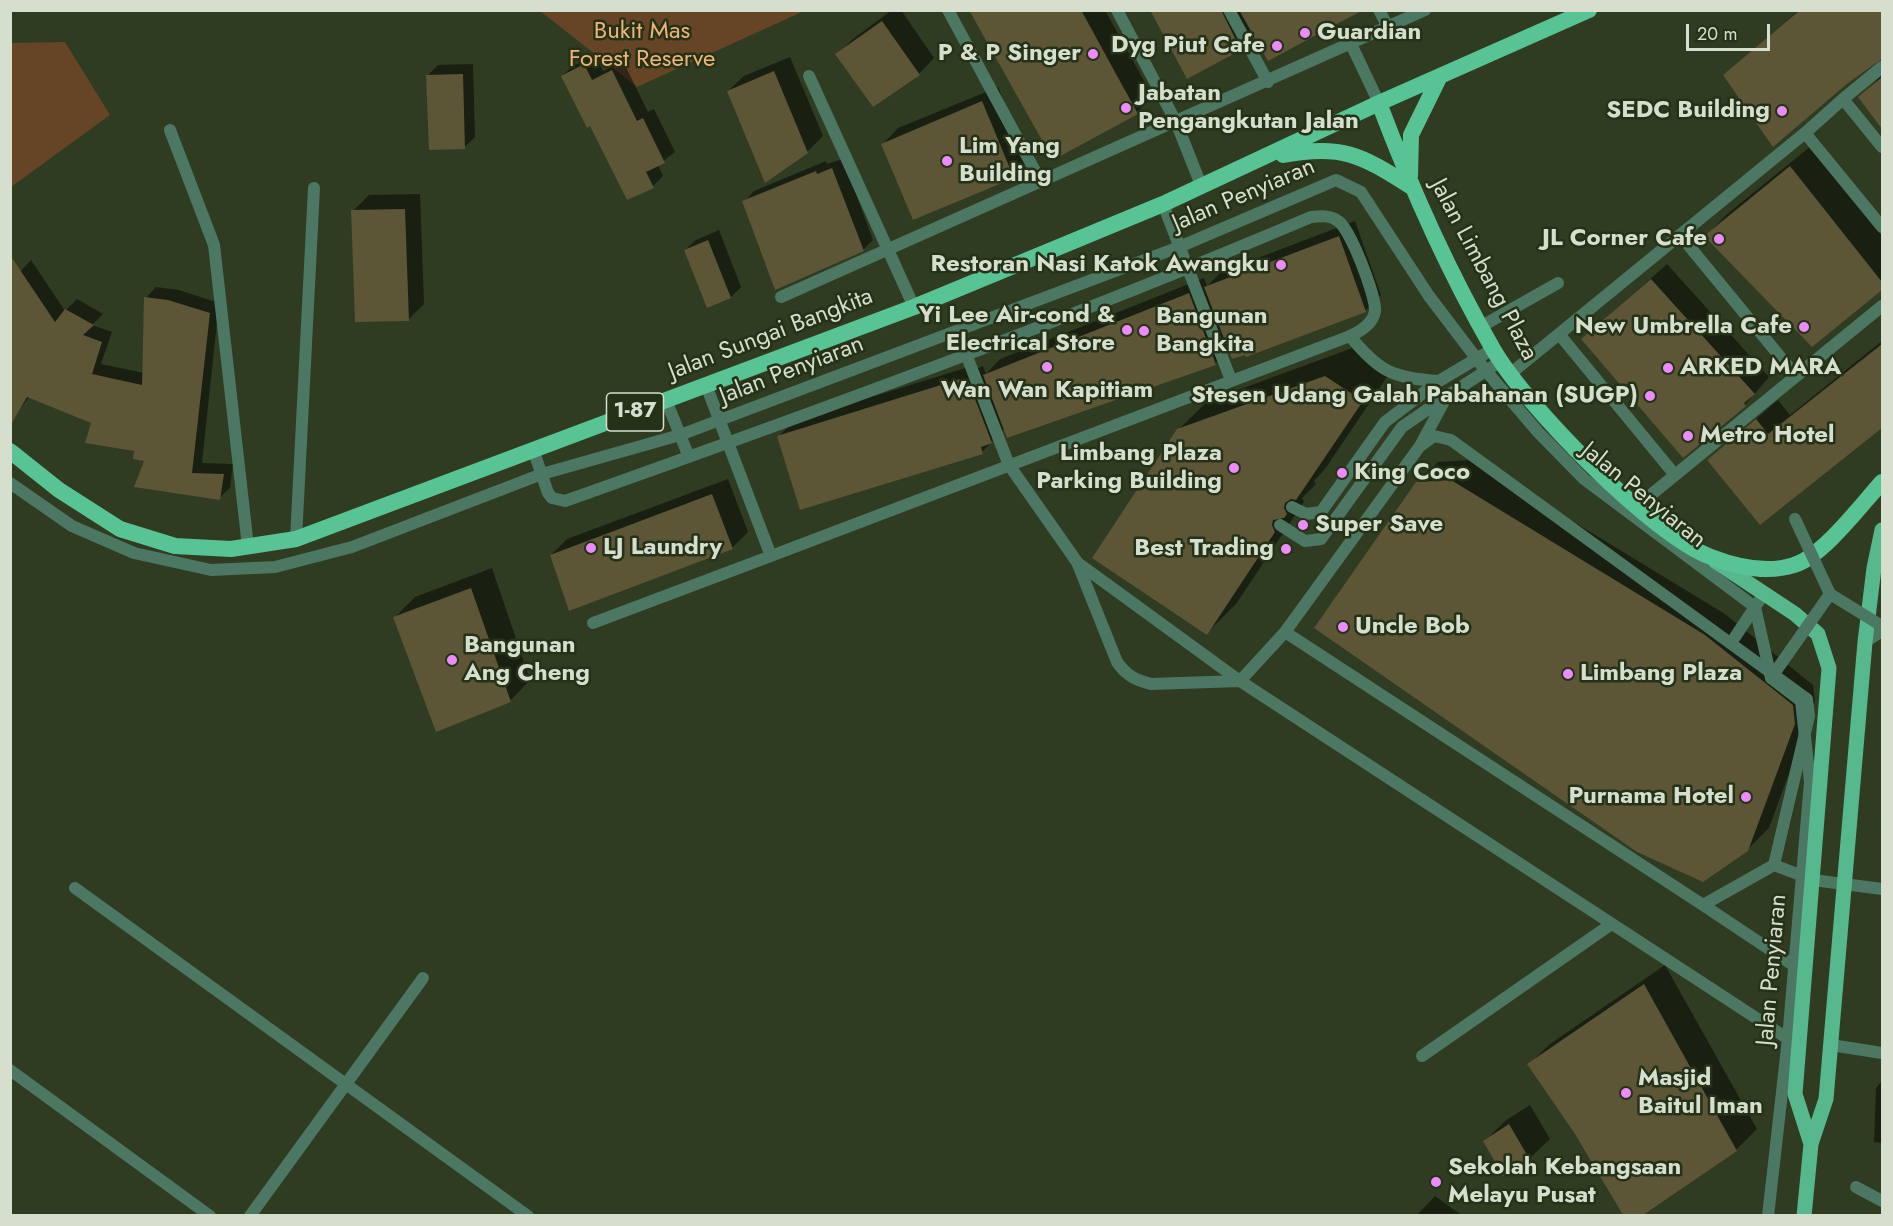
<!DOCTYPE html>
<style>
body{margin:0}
#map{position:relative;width:1893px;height:1226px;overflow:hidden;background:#2f3c21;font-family:Jost,sans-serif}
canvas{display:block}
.frame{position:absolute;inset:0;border:12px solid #d6dece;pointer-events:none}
.scale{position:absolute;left:1686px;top:24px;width:84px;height:27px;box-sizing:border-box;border:3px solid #d6dece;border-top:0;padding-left:8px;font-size:18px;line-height:21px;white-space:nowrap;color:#d6dece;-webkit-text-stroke:4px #253217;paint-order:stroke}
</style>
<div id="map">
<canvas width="1893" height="1226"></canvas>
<div class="frame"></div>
<div class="scale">20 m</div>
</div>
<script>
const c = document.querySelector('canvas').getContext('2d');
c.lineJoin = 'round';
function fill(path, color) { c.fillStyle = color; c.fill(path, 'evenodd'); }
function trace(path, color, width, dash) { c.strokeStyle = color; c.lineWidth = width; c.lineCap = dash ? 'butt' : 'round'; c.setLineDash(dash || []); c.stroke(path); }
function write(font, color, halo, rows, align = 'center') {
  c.font = font + ' Jost,sans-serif'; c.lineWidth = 5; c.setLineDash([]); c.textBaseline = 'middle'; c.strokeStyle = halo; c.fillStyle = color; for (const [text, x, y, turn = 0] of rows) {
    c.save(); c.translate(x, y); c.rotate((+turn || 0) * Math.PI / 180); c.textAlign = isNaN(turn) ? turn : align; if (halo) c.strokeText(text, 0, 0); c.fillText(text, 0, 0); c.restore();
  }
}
const green = new Path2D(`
 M540,11H804L637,87Z
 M65,42L110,115L11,187V43Z`);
const shadow = new Path2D(`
 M892,10H901L934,58L919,74L837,54L853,39Z
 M971,10H1105L1153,97L1137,112L1053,158Z
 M1151,10H1354L1255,35L1240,49Z
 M1799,10H1882V59L1725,75Z
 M595,55L603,71L623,61L648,112L654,109L675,152L658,165L663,176L653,186L591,124L562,76L573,66Z
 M790,57L823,136L807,152L728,91L744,76Z
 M473,64L475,137L465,147L428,75L438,65Z
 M1882,75V126L1860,97Z
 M998,87L1029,161L1013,176L883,144L898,128Z
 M1811,146L1882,236V288L1812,345L1706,236L1726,215Z
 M843,159L873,240L863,250L744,202L754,191L826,161L827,164Z
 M420,194L424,304L408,320L353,211L369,195Z
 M1355,221L1381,295L1365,311L1230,349L1215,364L1008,436L1005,428L982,452L779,436L794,421L975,365L976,369L983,366L986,374L1000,359L1204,278L1207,286L1221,272Z
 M719,230L741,287L731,297L708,306L685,250L696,240Z
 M31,260L65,311L77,299L103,314L92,325L112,332L101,364L144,373L146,298L156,287L179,290L219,303L202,463L233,464L230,488L219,498L146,460L93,422L30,396L18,411L10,283Z
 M1667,264L1769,377L1745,405L1583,339Z
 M1882,341V426L1760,523L1709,460L1778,400L1790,415Z
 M1355,347L1391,371L1325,469L1314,481L1316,484L1302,498L1304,502L1236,604L1207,633L1178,430L1208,401Z
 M1472,460L1725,614L1813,685L1815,702L1769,828L1748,849L1417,483L1438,462Z
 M728,479L748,532L732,548L551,555L567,539Z
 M492,568L530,680L510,701L395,617L415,597Z
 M1665,965L1757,1129L1736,1150L1640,1216H1625L1576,1133L1529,1064L1550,1044Z
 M1882,1081V1143L1874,1142L1876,1088Z
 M1530,1105L1550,1139L1529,1159L1485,1141L1505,1121Z
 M1435,1196L1463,1216H1416Z`);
const building = new Path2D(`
 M969,10H1081L1138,114L1053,160Z
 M1150,10H1221L1241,50L1187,79Z
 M1239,10H1363L1268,61Z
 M1800,10H1882V59L1848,83L1773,147L1723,75Z
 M882,21L920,75L873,107L835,54Z
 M584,64L592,80L612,70L637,121L643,118L665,163L646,172L654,188L627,200L590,126L587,128L561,76Z
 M774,71L808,153L765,183L727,91Z
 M463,74L465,149L429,150L426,75Z
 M1882,77V129L1858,97Z
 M982,101L1014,178L913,220L881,144Z
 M1790,166L1882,282V290L1812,347L1704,236Z
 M832,168L864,251L775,290L742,201L816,171L817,174Z
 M405,209L409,321L355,322L351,210Z
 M1339,236L1366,312L1246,357L1245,355L1232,359L1204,287Z
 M708,240L731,298L707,308L684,250Z
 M10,255L55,322L65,309L94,325L83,335L102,342L92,374L142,385L144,297L168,300L210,313L192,473L224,474L220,500L134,487L144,461L133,459L134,451L85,443L91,423L27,397L10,426Z
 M1651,279L1755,394L1744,403L1746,406L1683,458L1581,339Z
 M1189,293L1216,365L1007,438L983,375Z
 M1882,344V428L1760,525L1707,460L1756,419L1768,434Z
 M1325,376L1363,401L1296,500L1291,499L1285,503L1284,508L1287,514L1284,518L1273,520L1272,525L1275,532L1207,635L1092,558L1177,429Z
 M960,379L961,384L968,381L992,443L981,447L983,454L800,510L777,436Z
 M1451,480L1705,635L1793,705L1795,724L1748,851L1703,882L1637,852L1314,628L1416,482Z
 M712,494L733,549L569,611L550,555Z
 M471,588L511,702L436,732L393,617Z
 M1644,984L1737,1151L1643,1215H1623L1575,1134L1527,1064Z
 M1509,1124L1530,1160L1503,1176L1483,1141Z`);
const service = new Path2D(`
 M948,10L1041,182
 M1117,10L1176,122L1201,185
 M1229,10L1268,82
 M1379,10L1388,27
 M1351,44L1379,103
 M809,76L914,307
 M781,297L1425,10
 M1350,336C1379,372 1393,378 1439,381
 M1421,444L1447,396L1501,361
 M1009,465L1077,562L1117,662C1126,675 1135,680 1151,684L1240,681L1285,632L1420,446L1434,436L1451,440L1807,699L1809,716L1774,865L1703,905L1285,632
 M1292,507L1306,514L1321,512L1385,422L1439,381L1493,349
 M1280,525L1305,541L1321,539L1402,427L1447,396
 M1078,563L1240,681L1796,1044
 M1865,642L1882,631
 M1731,643L1763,595
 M1774,865L1813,880L1882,889
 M1703,905L1802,971
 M1831,1045L1882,1053
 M1422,1056L1610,925
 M1856,1187L1882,1201`);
const pedestrian = new Path2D(`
 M10,483L72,526L134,553L211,570L275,567L352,547L542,474L680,435L1179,247L1336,180L1361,192L1429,296L1486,371L1538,432L1584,479L1755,607L1771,678L1801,701L1810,782L1788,1039L1768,1216`);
const minor = new Path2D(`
 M1843,99L1882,67
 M170,130L214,245L248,547
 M1882,147L1843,99L1805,133L1882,227
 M1163,204L1231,380
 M1680,235L1796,376
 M1482,326L1558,283
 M1559,334L1675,475
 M966,354L1009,465
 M1510,374L1805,133
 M666,400L689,457
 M533,449L548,493L552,498L565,501C816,412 1066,321 1311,217C1321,216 1330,215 1338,221C1350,228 1376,296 1375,311C1373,324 1361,331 1350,336L771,556L706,385
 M1636,507L1882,306
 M296,539L314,188
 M593,623L771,556
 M75,888L528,1216
 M10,1070L210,1216
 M250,1216L423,978`);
const primary = new Path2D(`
 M1715,561L1795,614L1818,634L1829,668L1795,1094L1811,1144
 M1804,1216L1811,1144L1826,1099L1865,642L1874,568L1882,530`);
const trunk = new Path2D(`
 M1379,103C1411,188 1448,271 1493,349C1525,405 1652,535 1711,557C1737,567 1767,574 1794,565C1822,557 1862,504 1882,482
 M1283,155C1342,144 1361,155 1410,186
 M1410,176L1411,135L1440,76
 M10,451L59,490L120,529L175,546L231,549L296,539L914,307L1163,204L1379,103L1589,10`);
const pedestrianBridge = new Path2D(`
 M1830,594L1882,626
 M1771,678L1830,594L1795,519`);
const markers = [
 [1305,33,6,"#ec8cfb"],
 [1277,46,6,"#ec8cfb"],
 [1093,54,6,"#ec8cfb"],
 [1126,108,6,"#ec8cfb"],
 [1782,111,6,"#ec8cfb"],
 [947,161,6,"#ec8cfb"],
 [1719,239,6,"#ec8cfb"],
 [1281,265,6,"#ec8cfb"],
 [1804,327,6,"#ec8cfb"],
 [1127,330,6,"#ec8cfb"],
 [1144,331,6,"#ec8cfb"],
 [1047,367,6,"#ec8cfb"],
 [1668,368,6,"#ec8cfb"],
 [1650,396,6,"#ec8cfb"],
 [1688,436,6,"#ec8cfb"],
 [1234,468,6,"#ec8cfb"],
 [1342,473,6,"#ec8cfb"],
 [1303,525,6,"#ec8cfb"],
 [591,548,6,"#ec8cfb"],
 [1286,549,6,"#ec8cfb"],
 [1343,627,6,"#ec8cfb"],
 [452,660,6,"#ec8cfb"],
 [1568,674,6,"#ec8cfb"],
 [1746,797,6,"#ec8cfb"],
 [1626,1093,6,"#ec8cfb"],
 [1436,1182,6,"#ec8cfb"]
];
const shields = [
 [635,412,57]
];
const shieldNames = [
 ["1-87",635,412]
];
const parkNames = [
 ["Bukit Mas",642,32],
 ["Forest Reserve",642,60]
];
const poiNames = [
 ["Guardian",1317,33],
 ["Dyg Piut Cafe",1265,46,"right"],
 ["P & P Singer",1081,54,"right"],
 ["Jabatan",1138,94],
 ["Pengangkutan Jalan",1138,122],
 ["SEDC Building",1770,111,"right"],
 ["Lim Yang",959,147],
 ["Building",959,175],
 ["JL Corner Cafe",1707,239,"right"],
 ["Restoran Nasi Katok Awangku",1269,265,"right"],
 ["Yi Lee Air-cond &",1115,316,"right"],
 ["Electrical Store",1115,344,"right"],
 ["Bangunan",1156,317],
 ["Bangkita",1156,345],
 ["New Umbrella Cafe",1792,327,"right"],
 ["ARKED MARA",1680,368],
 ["Wan Wan Kapitiam",1047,391,"center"],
 ["Stesen Udang Galah Pabahanan (SUGP)",1638,396,"right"],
 ["Metro Hotel",1700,436],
 ["Limbang Plaza",1222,454,"right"],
 ["Parking Building",1222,482,"right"],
 ["King Coco",1354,473],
 ["Super Save",1315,525],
 ["LJ Laundry",603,548],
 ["Best Trading",1274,549,"right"],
 ["Uncle Bob",1355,627],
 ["Bangunan",464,646],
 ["Ang Cheng",464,674],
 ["Limbang Plaza",1580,674],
 ["Purnama Hotel",1734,797,"right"],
 ["Masjid",1638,1079],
 ["Baitul Iman",1638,1107],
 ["Sekolah Kebangsaan",1448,1168],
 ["Melayu Pusat",1448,1196]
];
const streetNames = [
 ["Jalan Penyiaran",1244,196,-23],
 ["Jalan Limbang Plaza",1483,270,62],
 ["Jalan Sungai Bangkita",771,335,-21],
 ["Jalan Penyiaran",792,371,-21],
 ["Jalan Penyiaran",1643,496,39],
 ["Jalan Penyiaran",1773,970,-85]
];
fill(green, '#664527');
fill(shadow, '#0007');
fill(building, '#5c5536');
trace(service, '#4c7863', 12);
trace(pedestrian, '#4c7863', 12);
trace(minor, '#4c7863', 12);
trace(primary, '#57b78d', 15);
trace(trunk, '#58c495', 16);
trace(pedestrianBridge, '#4c7863', 12);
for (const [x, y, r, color] of markers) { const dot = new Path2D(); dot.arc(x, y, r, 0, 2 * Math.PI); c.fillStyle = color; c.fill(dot); trace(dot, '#253217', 2); }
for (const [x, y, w] of shields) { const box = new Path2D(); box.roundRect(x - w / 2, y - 19, w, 38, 4.5); c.fillStyle = '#253217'; c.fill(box); trace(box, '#d6dece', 1.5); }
write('bold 22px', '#d6dece', null, shieldNames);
write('24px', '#f1b37c', '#253217', parkNames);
write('bold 24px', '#d6dece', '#253217', poiNames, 'left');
write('24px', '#d6dece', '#253217', streetNames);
</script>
